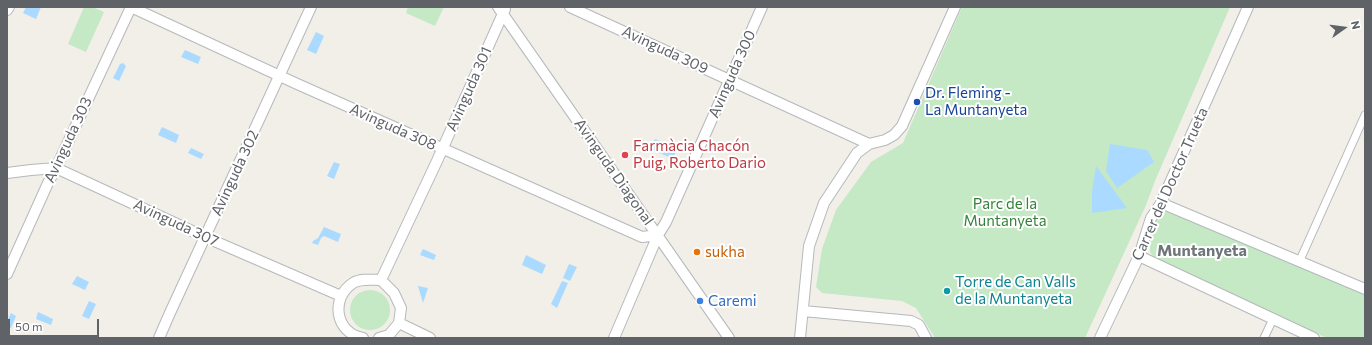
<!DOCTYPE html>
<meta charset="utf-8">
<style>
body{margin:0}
#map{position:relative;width:1372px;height:345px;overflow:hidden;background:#f1efe8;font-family:Commissioner,sans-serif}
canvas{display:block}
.frame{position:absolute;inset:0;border:8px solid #5f6368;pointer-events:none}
.north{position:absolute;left:1324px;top:8px;width:40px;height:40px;-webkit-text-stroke:3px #fff;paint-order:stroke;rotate:76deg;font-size:11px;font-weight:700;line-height:16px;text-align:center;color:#5f6368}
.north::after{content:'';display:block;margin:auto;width:14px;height:18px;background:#5f6368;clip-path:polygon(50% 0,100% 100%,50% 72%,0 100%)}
.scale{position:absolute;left:8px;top:319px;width:91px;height:18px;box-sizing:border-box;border:2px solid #5f6368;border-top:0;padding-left:5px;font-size:12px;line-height:14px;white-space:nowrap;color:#5f6368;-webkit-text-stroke:3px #fff;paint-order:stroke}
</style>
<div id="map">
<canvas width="1372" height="345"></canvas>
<div class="frame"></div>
<div class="north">N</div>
<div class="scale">50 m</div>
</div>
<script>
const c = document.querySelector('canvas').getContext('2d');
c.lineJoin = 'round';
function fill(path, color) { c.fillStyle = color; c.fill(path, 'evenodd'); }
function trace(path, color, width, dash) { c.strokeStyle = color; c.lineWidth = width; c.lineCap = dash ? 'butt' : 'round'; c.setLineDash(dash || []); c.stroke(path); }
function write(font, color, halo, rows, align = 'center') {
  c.font = font + ' Commissioner,sans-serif'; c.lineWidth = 4; c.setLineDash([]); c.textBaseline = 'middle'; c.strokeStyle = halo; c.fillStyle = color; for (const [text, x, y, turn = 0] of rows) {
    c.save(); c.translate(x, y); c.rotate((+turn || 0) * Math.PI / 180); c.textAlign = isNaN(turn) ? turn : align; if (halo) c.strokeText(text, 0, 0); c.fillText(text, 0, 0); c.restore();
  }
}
const green = new Path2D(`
 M84,7H92L104,12L86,52L68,44Z
 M408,7H444L435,26L406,13Z
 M962,7H1230L1155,181L1146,205L1085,338H935L916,308L902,301L822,293L816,287L822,249L836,210L871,162L903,143Z
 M1172,210L1365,295V338H1327L1295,324L1155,258L1150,252V242L1159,213Z
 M350 310a20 20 0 1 1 40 0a20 20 0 1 1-40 0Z`);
const water = new Path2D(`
 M26,7H41L36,19L23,13Z
 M316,32L324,36L316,54L307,50Z
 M185,50L201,57L198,64L181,57Z
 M120,64L123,63L126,66L119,81L113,78Z
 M162,127L179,135L176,143L158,135Z
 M655,139L677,149L673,159L651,149Z
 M1110,144L1147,150L1154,162L1117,188L1106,171Z
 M191,148L204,154L201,159L188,153Z
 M334,162L340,164L334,179L327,176Z
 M1096,166L1127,208L1092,213V191Z
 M324,227L341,234L338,242L324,236L321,238L318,245L312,243L313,241L318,238Z
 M423,249L436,255L434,260L420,255Z
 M526,255L546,265L542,274L522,265Z
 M569,264L577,267L570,281L563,278Z
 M77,276L89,282L85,290L72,284Z
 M562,281L568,283L557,308L551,304Z
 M418,286L428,288L423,303Z
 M89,301L96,304L89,319L82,316Z
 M38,312L53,319L51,325L36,319Z
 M11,313L16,316L11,328L7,327V321Z`);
const pedestrian = new Path2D(`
 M1300,260L1365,115
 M1264,338L1273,319`);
const minor = new Path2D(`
 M131,7L295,83L642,237L658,235
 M498,7L729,338
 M570,7L869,144
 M7,10L9,7
 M7,173L31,170L56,168L205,237L341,296
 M1161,203L1365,289
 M1139,256L1314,338
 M7,274L48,183L56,168L131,7
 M381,280L437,161L505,9
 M803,311L911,321L919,325L926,338
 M399,323L430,338
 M159,338L169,315L311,7
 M363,338C335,333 330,298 353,283C361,278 373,280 381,280L394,293L401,308L399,323L389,335L379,338
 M614,338L658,235L666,222L762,7
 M800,338L809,246L824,203L857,153L869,144L885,140L894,135L902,126L955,7
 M1100,338L1139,256L1151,218L1161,203L1248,7`);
const markers = [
 [917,102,4,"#1a4fb4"],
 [625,155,4,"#e0444e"],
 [697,252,4,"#e8710a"],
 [947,291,4,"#0f9aa8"],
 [700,301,4,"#3f7fe0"]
];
const streetNames = [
 ["Avinguda 309",665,50,25],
 ["Avinguda 300",732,74,-66],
 ["Avinguda 301",469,89,-66],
 ["Avinguda 308",393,127,24],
 ["Avinguda 303",68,140,-65],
 ["Avinguda Diagonal",614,172,55],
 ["Avinguda 302",235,173,-65],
 ["Carrer del Doctor Trueta",1170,184,-66],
 ["Avinguda 307",176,223,25]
];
const transitNames = [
 ["Dr. Fleming -",925,93],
 ["La Muntanyeta",925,110]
];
const healthNames = [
 ["Farmàcia Chacón",633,146],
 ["Puig, Roberto Dario",633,163]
];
const parkNames = [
 ["Parc de la",1005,204],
 ["Muntanyeta",1005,221]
];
const foodNames = [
 ["sukha",705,252]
];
const cultureNames = [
 ["Torre de Can Valls",955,282],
 ["de la Muntanyeta",955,299]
];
const shopNames = [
 ["Caremi",708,301]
];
const neighbourhoodNames = [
 ["Muntanyeta",1202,251]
];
fill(green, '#c5e8c5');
fill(water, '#aadaff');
trace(pedestrian, '#b5b8bc', 9);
trace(minor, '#b5b8bc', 12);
trace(pedestrian, '#fff', 7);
trace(minor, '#fff', 10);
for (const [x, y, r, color] of markers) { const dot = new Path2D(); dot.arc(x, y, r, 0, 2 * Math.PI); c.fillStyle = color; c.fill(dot); trace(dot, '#fff', 1.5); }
write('15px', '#5f6368', '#fff', streetNames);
write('15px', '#164399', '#fff', transitNames, 'left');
write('15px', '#be3a42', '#fff', healthNames, 'left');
write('15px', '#348238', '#fff', parkNames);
write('15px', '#c56008', '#fff', foodNames, 'left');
write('15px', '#0d838f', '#fff', cultureNames, 'left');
write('15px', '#366cbe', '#fff', shopNames, 'left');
write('bold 16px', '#70757a', '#fff', neighbourhoodNames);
</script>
